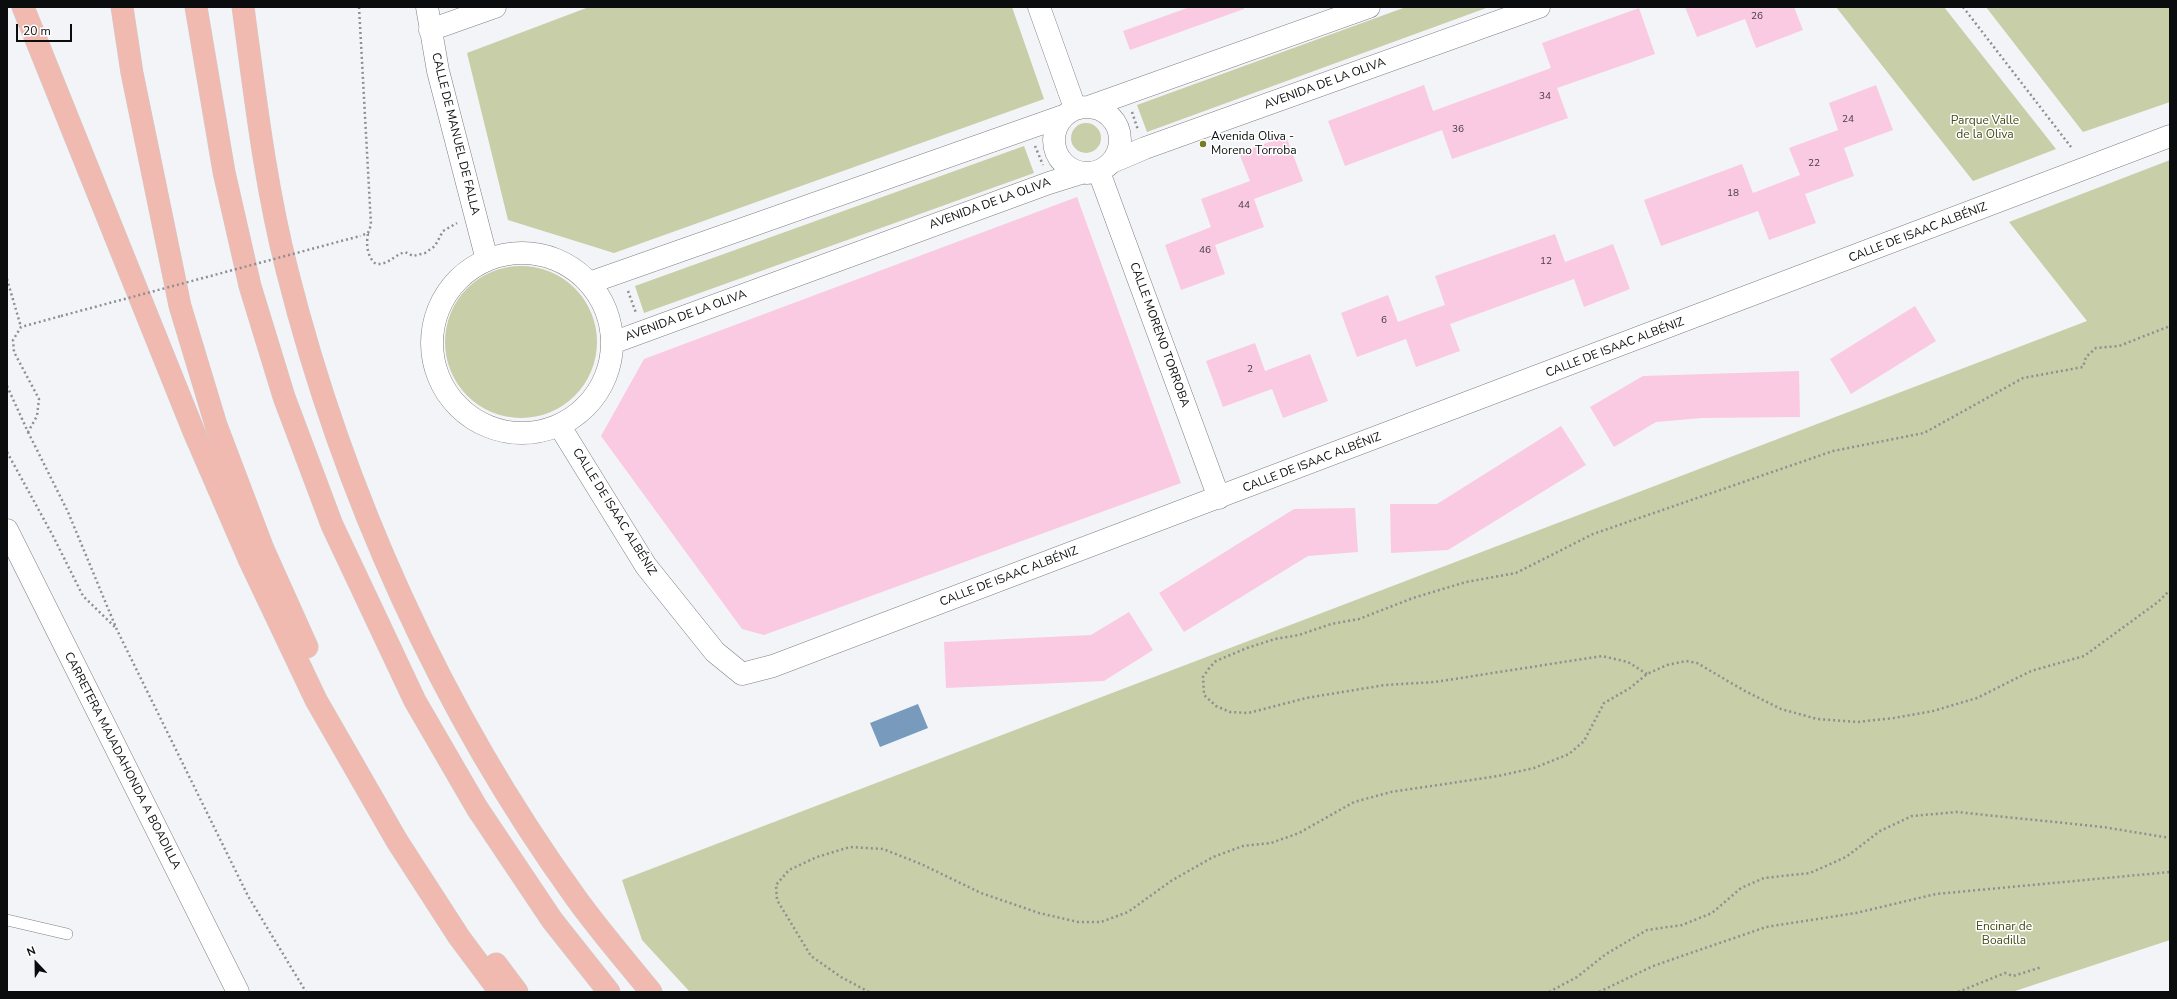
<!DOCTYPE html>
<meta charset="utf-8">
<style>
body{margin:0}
#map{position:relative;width:2177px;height:999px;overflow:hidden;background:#f3f4f7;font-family:"Nunito Sans",sans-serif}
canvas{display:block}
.frame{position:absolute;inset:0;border:8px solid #0b0c0d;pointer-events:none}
.north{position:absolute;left:16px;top:943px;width:40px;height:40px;-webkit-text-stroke:3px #fff;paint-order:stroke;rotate:338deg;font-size:11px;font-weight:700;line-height:16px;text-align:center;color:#0b0c0d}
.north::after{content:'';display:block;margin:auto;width:14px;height:18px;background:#0b0c0d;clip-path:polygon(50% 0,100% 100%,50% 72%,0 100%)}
.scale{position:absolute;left:16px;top:24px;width:56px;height:18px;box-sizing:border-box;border:2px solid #0b0c0d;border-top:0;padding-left:5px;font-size:12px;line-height:14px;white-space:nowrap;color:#0b0c0d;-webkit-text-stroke:3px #fff;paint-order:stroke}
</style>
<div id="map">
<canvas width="2177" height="999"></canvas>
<div class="frame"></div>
<div class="north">N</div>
<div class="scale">20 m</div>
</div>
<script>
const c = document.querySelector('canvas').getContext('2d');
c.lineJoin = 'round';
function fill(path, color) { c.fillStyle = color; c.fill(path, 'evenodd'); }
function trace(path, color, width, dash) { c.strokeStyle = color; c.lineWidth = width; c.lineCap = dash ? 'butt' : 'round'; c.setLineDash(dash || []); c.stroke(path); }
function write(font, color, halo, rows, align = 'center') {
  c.font = font + ' "Nunito Sans",sans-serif'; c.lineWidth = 3; c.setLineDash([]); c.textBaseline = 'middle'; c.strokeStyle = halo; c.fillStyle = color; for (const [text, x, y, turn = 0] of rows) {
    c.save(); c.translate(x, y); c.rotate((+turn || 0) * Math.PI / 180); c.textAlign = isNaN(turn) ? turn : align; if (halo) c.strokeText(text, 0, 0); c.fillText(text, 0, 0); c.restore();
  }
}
const green = new Path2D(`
 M589,7H1012L1044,99L614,253L508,220L467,53Z
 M1406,7H1489L1147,132L1137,105Z
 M1836,7H1944L2056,149L1973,181Z
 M1986,7H2170V102L2083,132Z
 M1071 138a15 15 0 1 1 30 0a15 15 0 1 1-30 0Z
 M1024,146L1034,173L644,313L635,286Z
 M2170,160V940L2012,992H690L642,940L622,880L2087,321L2009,222Z
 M445 342a76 76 0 1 1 152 0a76 76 0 1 1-152 0Z`);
const water = new Path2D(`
 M918,704L928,728L880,747L870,723Z`);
const building = new Path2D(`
 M1190,7H1244V9L1130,50L1123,31Z
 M1685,7H1794L1803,30L1756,48L1745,19L1697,37Z
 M1639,8L1655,54L1557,88L1568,118L1452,159L1442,130L1345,166L1328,121L1424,85L1433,111L1551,68L1542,43Z
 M1876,85L1893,130L1844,148L1854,176L1805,194L1816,223L1769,240L1758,211L1661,246L1644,200L1742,164L1753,193L1800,175L1789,148L1838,130L1829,103Z
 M1286,136L1303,181L1254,199L1264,227L1215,245L1225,274L1181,290L1165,245L1211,227L1201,199L1250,181L1239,153Z
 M1077,197L1181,483L764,635L742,629L601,436L644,359Z
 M1555,234L1565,262L1613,244L1630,289L1584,307L1574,279L1450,324L1460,351L1416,367L1406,339L1357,357L1341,313L1388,295L1398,322L1422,313L1445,305L1435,276Z
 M1915,306L1936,341L1851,394L1830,359Z
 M1255,343L1265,371L1310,354L1328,401L1283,418L1272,389L1223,407L1206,361Z
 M1799,371L1800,417L1702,418L1656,422L1614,447L1590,407L1643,376Z
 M1561,426L1586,465L1448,550L1391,553L1390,504H1437Z
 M1355,508L1358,552L1308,556L1184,632L1159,593L1294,509Z
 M1129,612L1153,650L1104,681L946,688L944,642L1091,635Z`);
const path = new Path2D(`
 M359,7L371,225L368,233L360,236
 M1963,7L2071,147
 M1132,112L1138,130
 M1035,146L1043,165
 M368,234C366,244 367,257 376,264C389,265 394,255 405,252L413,256L425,253L435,246L443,231L457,223
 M7,279L21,327
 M628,291L636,313
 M7,386L28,432L37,416L39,399L14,352L13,340L21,327L61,316
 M28,432L68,512L117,630L248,896L306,992
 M7,452L53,536L83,596L117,629
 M1647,674L1628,662L1602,656L1435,682L1385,685L1306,698L1248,713L1230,712L1216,706L1204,695L1203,677L1210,667L1216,661L1247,648L1275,639L1299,635L1331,624L1359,619L1413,598L1466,582L1516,573L1593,534L1833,451L1924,433L2023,378L2083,367L2086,357L2096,348L2119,346L2170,326
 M869,992L841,977L811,956L777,900L776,885L789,870L817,857L850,847L883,849L921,864L981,893L1039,913L1078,922H1101L1128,912L1171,881L1213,857L1243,846L1271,843L1299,833L1354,802L1391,792L1498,776L1534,768L1569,754L1584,741L1604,703L1630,688L1647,674L1667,665L1686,661L1697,663L1745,691L1781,709L1817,719L1857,722L1894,718L1933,711L1977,698L2031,671L2084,656L2158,602L2170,590
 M1549,992L1577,977L1606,954L1647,930L1682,925L1712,913L1741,888L1764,878L1810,873L1846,857L1880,831L1912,816L1957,812L2103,827L2170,838
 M1599,992L1653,966L1766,927L1856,913L1936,894L2170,872
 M1958,992L2005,973L2013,976L2042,967`);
const lane = new Path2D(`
 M7,920L67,934`);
const street = new Path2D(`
 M427,7L438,71L487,260
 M1039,7L1075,108
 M430,30L495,7
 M1091,106L1369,7
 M1054 140a33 33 0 1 1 66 0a33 33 0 1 1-66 0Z
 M1112,162L1145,148L1539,7
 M1099,172L1219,498
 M432 343a90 90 0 1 1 180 0a90 90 0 1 1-180 0Z
 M589,283L1063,116
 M612,343L1049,183L1081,173
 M559,425L646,566L715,652L742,674L773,666L2170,136`);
const secondary = new Path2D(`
 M7,530L238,992`);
const highway = new Path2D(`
 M23,7L194,432L249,559L316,700L397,841L459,937L500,992
 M122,7L132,73L180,306L216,425L263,549L307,647
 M196,7L224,172L250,286L284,397L332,525L415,701L477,808L552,920L609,992
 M243,7C255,95 265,184 287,270C343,493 441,711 576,898C599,930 626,961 651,992
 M496,964L517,992`);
const pathBridge = new Path2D(`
 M61,316L360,236`);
const markers = [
 [1203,144,4,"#777b24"]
];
const numberNames = [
 ["26",1757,17],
 ["34",1545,97],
 ["24",1848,120],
 ["36",1458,130],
 ["22",1814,164],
 ["18",1733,194],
 ["44",1244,206],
 ["46",1205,251],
 ["12",1546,262],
 ["6",1384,321],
 ["2",1250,370]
];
const streetNames = [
 ["AVENIDA DE LA OLIVA",1325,84,-20],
 ["CALLE DE MANUEL DE FALLA",455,134,76],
 ["AVENIDA DE LA OLIVA",990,204,-20],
 ["CALLE DE ISAAC ALBÉNIZ",1918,233,-21],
 ["AVENIDA DE LA OLIVA",686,316,-20],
 ["CALLE MORENO TORROBA",1159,335,70],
 ["CALLE DE ISAAC ALBÉNIZ",1615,348,-21],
 ["CALLE DE ISAAC ALBÉNIZ",1312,463,-21],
 ["CALLE DE ISAAC ALBÉNIZ",614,512,58],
 ["CALLE DE ISAAC ALBÉNIZ",1009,577,-21],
 ["CARRETERA MAJADAHONDA A BOADILLA",122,761,63]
];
const parkNames = [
 ["Parque Valle",1985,121],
 ["de la Oliva",1985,135],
 ["Encinar de",2004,927],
 ["Boadilla",2004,941]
];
const poiNames = [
 ["Avenida Oliva -",1211,137],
 ["Moreno Torroba",1211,151]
];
fill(green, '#c7cea8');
fill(water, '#789abc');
fill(building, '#facae3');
trace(lane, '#7f8083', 12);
trace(street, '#7f8083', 23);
trace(secondary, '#7f8083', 23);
trace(highway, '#cececf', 23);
trace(path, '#8e8f91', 2.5, [2, 3]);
trace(lane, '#fff', 11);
trace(street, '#fff', 22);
trace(secondary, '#fff', 22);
trace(highway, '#f1bab0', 22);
trace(pathBridge, '#8e8f91', 2.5, [2, 3]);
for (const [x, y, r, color] of markers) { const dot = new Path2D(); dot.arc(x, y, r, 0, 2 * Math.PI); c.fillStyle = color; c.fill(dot); trace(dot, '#fff', 1.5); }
write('10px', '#473c42', null, numberNames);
write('12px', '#0b0c0d', '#fff', streetNames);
write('12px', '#444a14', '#fff', parkNames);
write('12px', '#0b0c0d', '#fff', poiNames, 'left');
</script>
